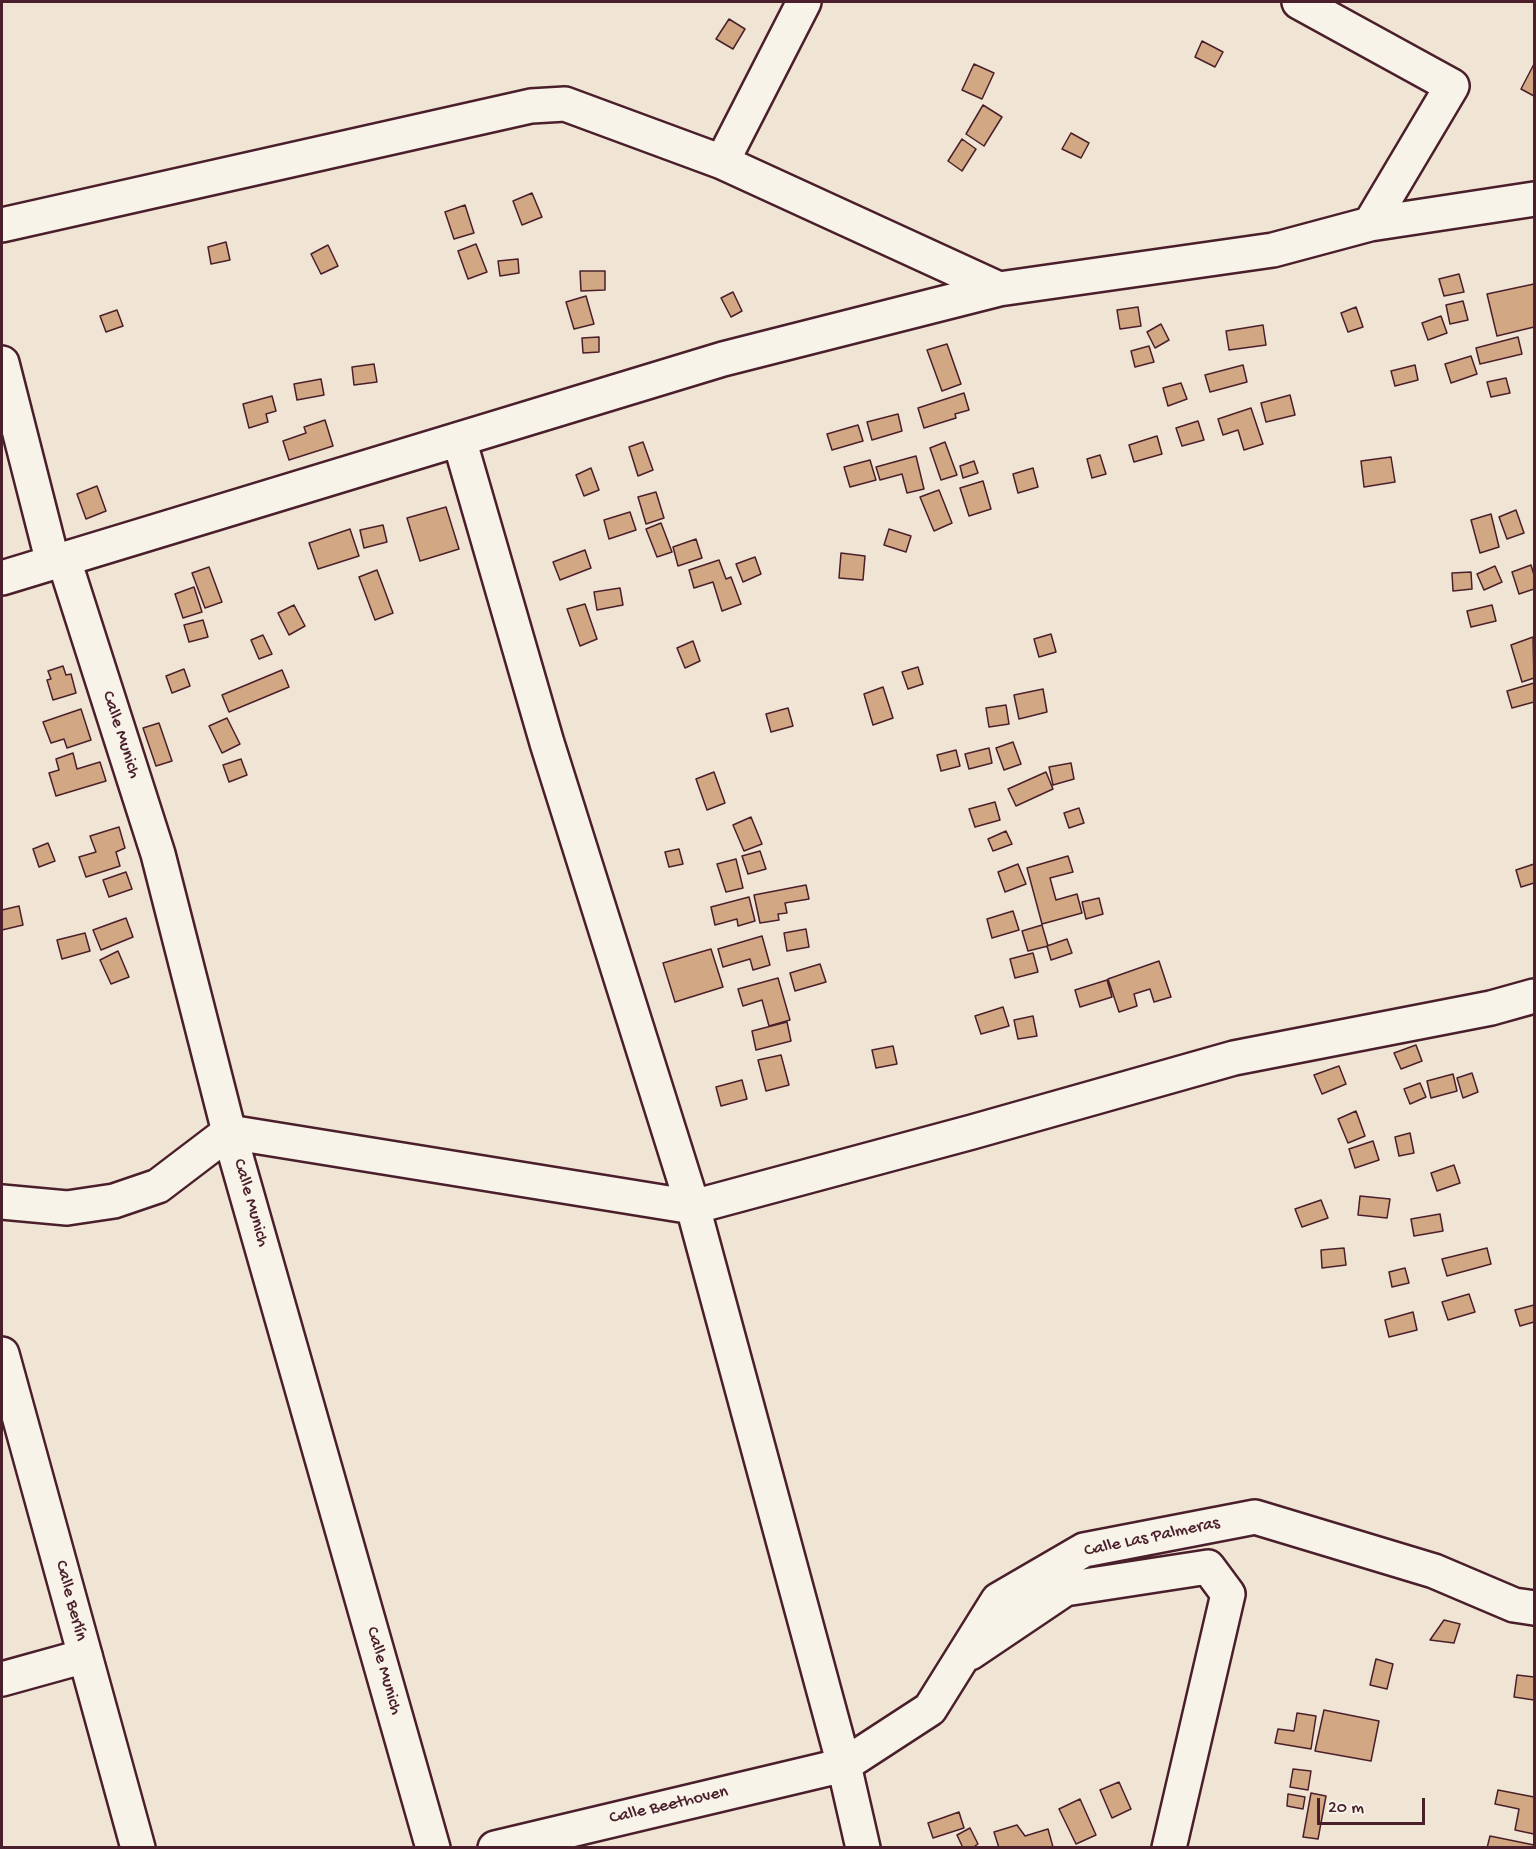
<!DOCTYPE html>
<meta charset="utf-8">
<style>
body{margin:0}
#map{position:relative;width:1536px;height:1849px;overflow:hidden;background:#f0e4d4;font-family:"Gochi Hand",sans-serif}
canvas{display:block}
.frame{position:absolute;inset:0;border:3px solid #4a1f2b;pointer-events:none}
.scale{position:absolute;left:1317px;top:1798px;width:108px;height:27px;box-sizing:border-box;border:3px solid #4a1f2b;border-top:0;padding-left:8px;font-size:18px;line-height:21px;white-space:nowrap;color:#4a1f2b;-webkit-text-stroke:4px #f7f3e8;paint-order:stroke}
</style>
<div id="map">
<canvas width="1536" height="1849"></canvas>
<div class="frame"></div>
<div class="scale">20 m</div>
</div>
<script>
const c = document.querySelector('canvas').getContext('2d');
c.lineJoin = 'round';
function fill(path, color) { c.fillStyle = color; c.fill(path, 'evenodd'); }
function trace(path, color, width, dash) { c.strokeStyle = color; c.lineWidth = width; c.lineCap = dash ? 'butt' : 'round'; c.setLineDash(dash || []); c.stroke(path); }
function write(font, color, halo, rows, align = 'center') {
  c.font = font + ' "Gochi Hand",sans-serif'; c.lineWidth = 6; c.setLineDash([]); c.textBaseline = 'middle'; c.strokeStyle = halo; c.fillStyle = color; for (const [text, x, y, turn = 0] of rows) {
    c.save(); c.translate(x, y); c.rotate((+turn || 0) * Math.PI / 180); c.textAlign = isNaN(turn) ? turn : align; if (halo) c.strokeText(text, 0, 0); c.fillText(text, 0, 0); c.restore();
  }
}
const building = new Path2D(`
 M729,19L745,29L733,49L716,39Z
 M1202,41L1223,52L1215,67L1195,57Z
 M974,64L994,73L982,99L962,90Z
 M1534,64V96L1521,89Z
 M983,105L1002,117L984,146L966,134Z
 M1071,133L1089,143L1081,158L1062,149Z
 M962,139L976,149L962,171L948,161Z
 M532,193L542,217L522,225L513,201Z
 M465,205L474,233L454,239L445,212Z
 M226,242L230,260L211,264L208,247Z
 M476,244L487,272L468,279L458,251Z
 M328,245L338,266L321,274L311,254Z
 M518,259L519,273L500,276L498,261Z
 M580,271H605V290L581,291Z
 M1459,274L1464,292L1444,296L1439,279Z
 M1534,284V327L1497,336L1487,294Z
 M733,292L742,311L731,317L721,298Z
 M586,296L594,324L574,329L566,302Z
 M1463,301L1468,320L1450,324L1446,305Z
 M1138,307L1141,326L1120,329L1117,310Z
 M1356,307L1363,327L1348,332L1341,313Z
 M117,310L123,326L106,332L100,316Z
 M1441,316L1447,333L1428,340L1422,323Z
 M1161,324L1169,340L1155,348L1147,332Z
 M1263,325L1266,345L1229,350L1226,331Z
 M599,337V352L583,353L582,338Z
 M1518,337L1522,354L1480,364L1476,348Z
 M947,344L961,384L942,391L927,350Z
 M1149,346L1154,362L1135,367L1131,351Z
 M1471,356L1477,374L1451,383L1445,364Z
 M374,364L377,382L354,385L352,367Z
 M1243,365L1247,382L1210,392L1205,375Z
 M1415,365L1418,380L1395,386L1391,371Z
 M1506,378L1510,393L1491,397L1487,382Z
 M321,379L324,395L297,400L294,384Z
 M1181,383L1187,399L1168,406L1163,388Z
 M964,393L969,410L955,414L956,418L924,428L918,408Z
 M1290,395L1295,415L1266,422L1261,403Z
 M272,396L276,411L266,414L268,422L249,428L243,404Z
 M1251,408L1263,444L1244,450L1238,430L1223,435L1218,419Z
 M898,414L902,431L872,440L867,422Z
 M325,420L333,446L289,460L283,441L306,433L304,427Z
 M1198,421L1204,440L1182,446L1176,428Z
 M858,425L863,441L832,450L827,434Z
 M1157,436L1162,454L1134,462L1129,445Z
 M643,442L653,470L638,476L629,447Z
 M945,442L957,475L941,480L930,448Z
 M1100,455L1106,474L1092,478L1087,459Z
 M916,456L924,489L907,493L902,474L880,480L876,467Z
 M1391,457L1395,482L1364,487L1361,461Z
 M870,460L876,480L850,487L844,467Z
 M974,461L978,473L963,478L960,466Z
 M591,468L599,490L584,496L576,475Z
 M1033,468L1038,487L1018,493L1013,474Z
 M983,481L991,509L969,516L960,488Z
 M97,486L106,511L86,519L77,494Z
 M939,490L952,523L934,531L920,497Z
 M656,492L664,518L646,524L638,497Z
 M446,507L459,549L420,561L407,518Z
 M1516,510L1524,533L1507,539L1499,517Z
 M630,512L636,530L609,539L604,520Z
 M1491,514L1499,547L1480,553L1471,520Z
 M661,523L672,552L657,557L646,529Z
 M383,525L387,542L364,548L360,530Z
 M350,529L359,556L318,569L309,543Z
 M889,529L911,536L906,552L884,545Z
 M696,539L702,558L678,566L673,547Z
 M585,550L591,568L560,580L553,562Z
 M841,553L865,556L863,580L839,578Z
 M755,557L761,574L743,582L736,564Z
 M719,560L726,579L731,577L741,604L722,611L713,582L694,588L689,570Z
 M1531,565L1534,575V589L1519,594L1512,572Z
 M1495,566L1502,582L1484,590L1477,574Z
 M209,567L222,602L205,608L192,573Z
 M377,570L393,613L375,620L359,577Z
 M1471,572L1472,589L1453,591L1452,573Z
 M194,587L202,612L183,618L175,594Z
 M620,588L623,605L597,610L594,592Z
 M585,604L597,639L580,646L567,609Z
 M294,605L305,626L289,635L278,613Z
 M1492,605L1496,621L1471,627L1467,611Z
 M203,620L208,637L189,642L184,625Z
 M1051,634L1056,652L1039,657L1034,639Z
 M263,635L272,654L259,659L251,640Z
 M1533,637L1534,678L1522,682L1511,645Z
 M693,641L700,661L685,668L677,648Z
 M63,666L66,675L71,674L76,693L53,700L47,680L51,679L48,671Z
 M918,667L923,684L908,689L902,672Z
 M184,669L190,686L172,693L166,676Z
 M282,670L289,687L229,712L222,695Z
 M1534,683V702L1512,708L1507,691Z
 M883,687L893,718L873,725L864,694Z
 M1043,689L1047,712L1019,719L1014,695Z
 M1006,705L1009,724L989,727L986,708Z
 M788,708L793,726L771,732L766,714Z
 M81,709L91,740L67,748L64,739L51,743L43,722Z
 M227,718L240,744L222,753L209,726Z
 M159,723L172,761L156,766L143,728Z
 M1013,742L1021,764L1004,770L996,748Z
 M989,748L992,763L969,769L965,754Z
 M956,750L960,766L941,771L937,755Z
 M73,753L77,769L100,762L106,781L56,796L49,773L59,770L56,759Z
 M241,759L247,775L229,782L223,765Z
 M1071,763L1074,779L1053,785L1049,767Z
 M714,772L725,803L707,810L696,779Z
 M1046,772L1053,789L1016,806L1008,789Z
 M995,802L1000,820L975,827L969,809Z
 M1079,808L1084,823L1069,828L1064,813Z
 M751,817L762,844L744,851L733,825Z
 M119,827L125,848L116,852L120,866L86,877L79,857L96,852L90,836Z
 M1006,831L1012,844L993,851L988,839Z
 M48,843L55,861L39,867L33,849Z
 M679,849L683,864L669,867L665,852Z
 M760,851L766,869L748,874L742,856Z
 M1068,856L1073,872L1050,878L1056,900L1077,894L1082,913L1042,924L1027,868Z
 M736,859L743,888L726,892L717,864Z
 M1018,864L1026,884L1005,892L998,872Z
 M1534,864V883L1521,887L1516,870Z
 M126,872L132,889L109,897L103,880Z
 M806,885L809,899L785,903L787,913L778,914L779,920L760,923L754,895Z
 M749,897L755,921L738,926L737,919L715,925L711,907Z
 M1099,898L1103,914L1086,919L1082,902Z
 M19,906L23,925L2,930V910Z
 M1013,911L1019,930L992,938L987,919Z
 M126,918L133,937L101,950L93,930Z
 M1042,925L1048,946L1028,951L1022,931Z
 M806,929L809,947L787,951L784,933Z
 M85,933L90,951L62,959L57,940Z
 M762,936L770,965L753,970L750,959L723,967L718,949Z
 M1067,939L1072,953L1051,960L1047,946Z
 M711,949L723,987L675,1002L663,963Z
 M118,951L129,977L111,984L100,960Z
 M1033,953L1038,972L1015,978L1010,959Z
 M1159,961L1171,997L1154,1002L1150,989L1134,994L1137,1006L1119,1012L1108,979Z
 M820,964L826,982L795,991L790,973Z
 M778,978L790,1020L769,1026L762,1000L743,1006L738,989Z
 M1107,980L1112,997L1080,1007L1075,990Z
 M1003,1007L1009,1026L981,1034L975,1016Z
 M1033,1016L1037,1036L1018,1039L1014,1020Z
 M787,1022L791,1041L756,1050L752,1031Z
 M1416,1045L1422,1061L1401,1069L1394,1053Z
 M893,1046L897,1064L876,1068L872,1050Z
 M781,1055L789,1085L766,1091L758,1060Z
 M1339,1066L1346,1084L1322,1094L1314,1075Z
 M1472,1073L1478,1092L1463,1098L1457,1078Z
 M1453,1074L1457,1091L1431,1098L1427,1081Z
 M742,1080L747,1099L721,1106L716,1087Z
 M1420,1083L1426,1097L1410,1104L1404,1089Z
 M1356,1111L1365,1136L1348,1143L1338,1119Z
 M1410,1133L1414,1153L1399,1156L1395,1137Z
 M1373,1141L1379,1160L1355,1168L1349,1149Z
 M1454,1165L1460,1183L1437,1191L1431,1173Z
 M1360,1196L1390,1199L1387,1218L1358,1215Z
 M1321,1200L1328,1218L1302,1227L1295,1209Z
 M1440,1214L1443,1231L1414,1236L1411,1219Z
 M1344,1248L1346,1265L1322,1268L1321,1250Z
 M1487,1248L1491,1264L1447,1276L1442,1259Z
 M1405,1268L1409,1283L1392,1287L1389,1272Z
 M1469,1294L1475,1312L1448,1320L1442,1302Z
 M1534,1305V1322L1520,1326L1515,1310Z
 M1413,1312L1417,1330L1389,1337L1385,1320Z
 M1444,1620L1460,1624L1454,1643L1430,1640Z
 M1376,1659L1393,1664L1387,1689L1370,1685Z
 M1517,1675L1534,1677V1700L1514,1697Z
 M1324,1710L1379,1721L1371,1761L1315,1751Z
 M1297,1713L1316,1716L1311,1749L1275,1743L1278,1729L1294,1731Z
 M1293,1769L1311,1771L1308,1790L1290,1787Z
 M1119,1782L1131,1809L1112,1818L1100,1790Z
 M1498,1790L1534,1797V1834L1515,1830L1519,1809L1495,1804Z
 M1311,1793L1326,1796L1318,1839L1303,1837Z
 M1288,1794L1305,1797L1303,1809L1287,1806Z
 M1080,1799L1096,1835L1076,1844L1059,1809Z
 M959,1812L964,1828L933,1838L928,1823Z
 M1017,1825L1025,1836L1048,1829L1053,1847L999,1848L994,1832Z
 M970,1828L978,1844L972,1848H963L957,1835Z
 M1490,1836L1534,1845L1533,1848H1487Z`);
const minor = new Path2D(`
 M722,162L804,2
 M1370,224L1534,199
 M2,225L531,106L565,104L722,162L999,289
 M2,363L53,563
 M459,439L547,743L693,1207L844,1765L930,1709L998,1600L1084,1550L1255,1517L1434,1571L1514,1605L1534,1608
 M64,560L158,854L229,1132L433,1848
 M2,578L723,359L999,289L1273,250L1370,224L1452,86L1299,2
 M2,1202L67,1208L114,1201L158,1186L229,1132L693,1207L972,1132L1234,1058L1491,1008L1534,996
 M970,1653L1065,1589L1208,1567L1228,1594L1169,1848
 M2,1679L85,1656`);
const tertiary = new Path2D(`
 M2,1354L138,1848
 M495,1848L844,1765L863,1848`);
const streetNames = [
 ["Calle Munich",120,735,72],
 ["Calle Munich",250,1203,74],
 ["Calle Las Palmeras",1152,1538,-12],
 ["Calle Berlín",70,1601,75],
 ["Calle Munich",383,1671,74],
 ["Calle Beethoven",669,1806,-13]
];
fill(building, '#d2a884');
trace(building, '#4a1f2b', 1.5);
trace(minor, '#4a1f2b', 38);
trace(tertiary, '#4a1f2b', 38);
trace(minor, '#f7f3e8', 33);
trace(tertiary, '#f7f3e8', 33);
write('18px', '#4a1f2b', '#f7f3e8', streetNames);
</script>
